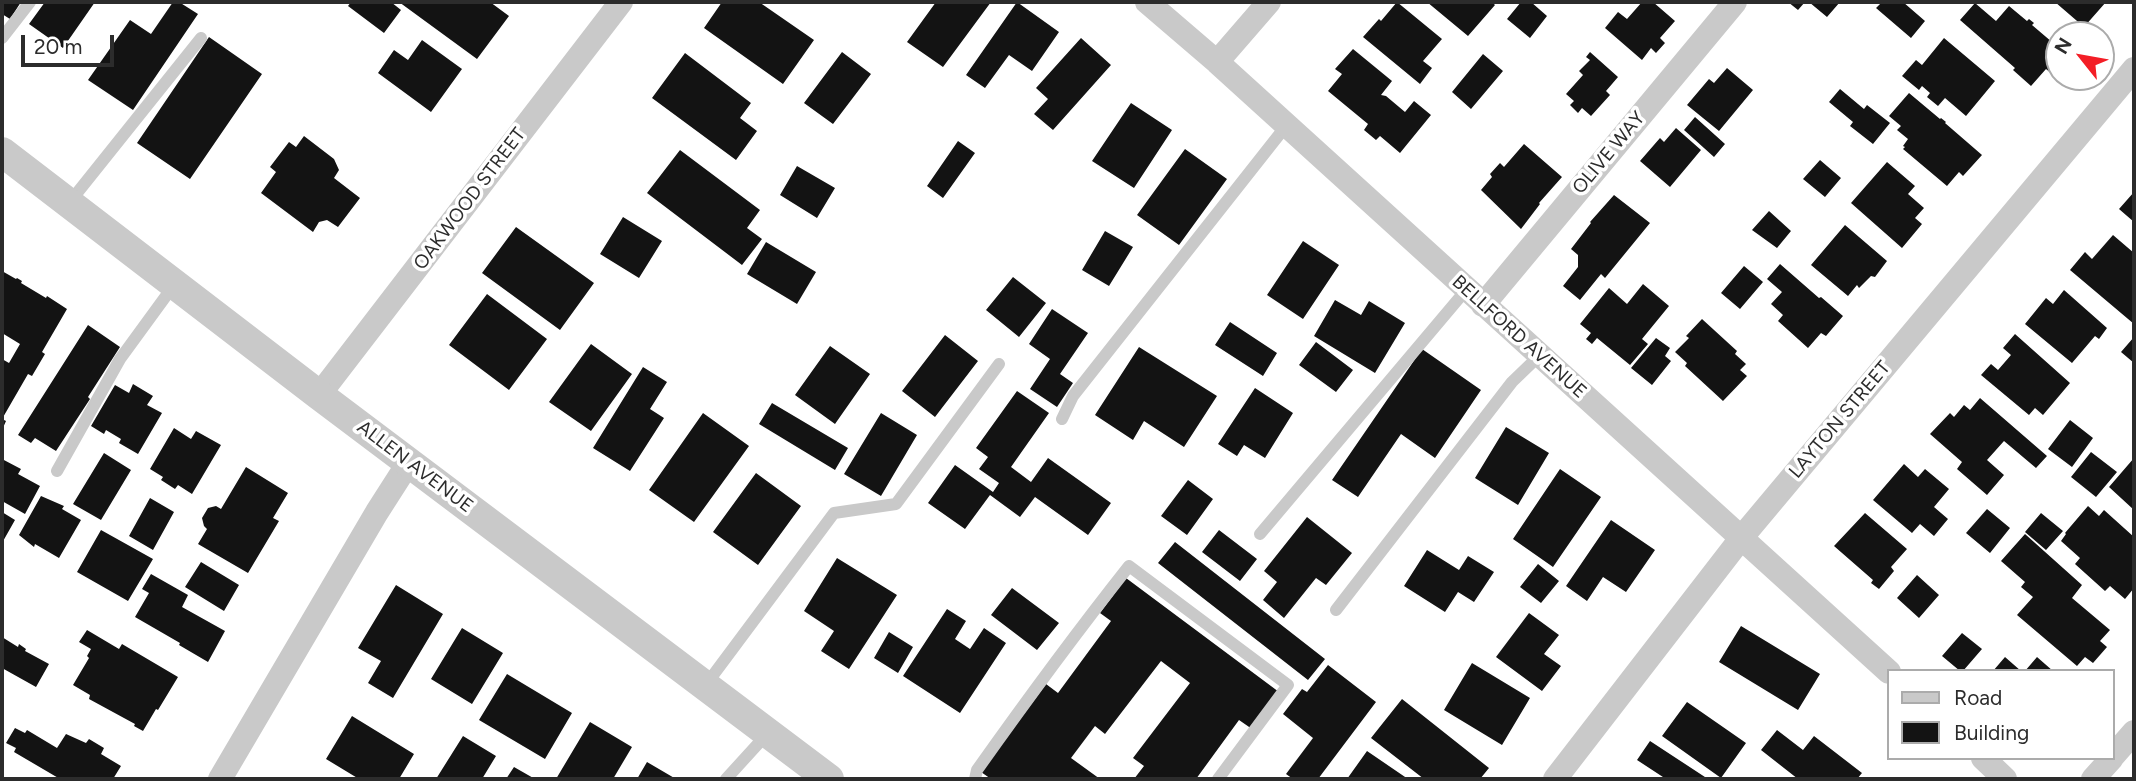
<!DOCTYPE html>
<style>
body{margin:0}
#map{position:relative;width:2136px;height:781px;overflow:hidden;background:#fff;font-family:Figtree,sans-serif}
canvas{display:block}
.frame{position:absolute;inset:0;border:4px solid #2c2c2c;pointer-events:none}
.legend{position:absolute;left:1887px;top:669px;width:228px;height:91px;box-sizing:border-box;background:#fff;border:2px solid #ababab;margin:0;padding:9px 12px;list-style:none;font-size:21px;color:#2c2c2c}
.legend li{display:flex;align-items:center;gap:14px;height:35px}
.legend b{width:35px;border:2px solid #ababab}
.north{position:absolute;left:2045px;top:21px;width:70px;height:70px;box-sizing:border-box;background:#fff;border:2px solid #ababab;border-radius:50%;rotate:301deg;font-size:19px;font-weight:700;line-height:28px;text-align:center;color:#2c2c2c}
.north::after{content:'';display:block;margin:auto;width:24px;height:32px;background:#f31e26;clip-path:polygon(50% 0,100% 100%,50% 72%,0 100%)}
.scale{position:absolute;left:21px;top:35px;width:93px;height:32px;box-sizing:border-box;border:4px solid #2c2c2c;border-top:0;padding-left:9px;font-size:21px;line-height:24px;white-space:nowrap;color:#2c2c2c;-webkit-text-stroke:5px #fff;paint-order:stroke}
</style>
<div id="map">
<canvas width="2136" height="781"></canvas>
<div class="frame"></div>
<ul class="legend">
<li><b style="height:9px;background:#c9c9c9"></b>Road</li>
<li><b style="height:19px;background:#131313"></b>Building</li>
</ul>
<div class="north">N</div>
<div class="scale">20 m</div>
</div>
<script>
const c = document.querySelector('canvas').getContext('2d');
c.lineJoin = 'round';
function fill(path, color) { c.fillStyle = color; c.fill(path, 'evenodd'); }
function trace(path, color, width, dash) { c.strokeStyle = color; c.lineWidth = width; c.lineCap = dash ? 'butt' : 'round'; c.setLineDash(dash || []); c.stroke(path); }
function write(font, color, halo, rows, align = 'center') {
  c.font = font + ' Figtree,sans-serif'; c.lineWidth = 7; c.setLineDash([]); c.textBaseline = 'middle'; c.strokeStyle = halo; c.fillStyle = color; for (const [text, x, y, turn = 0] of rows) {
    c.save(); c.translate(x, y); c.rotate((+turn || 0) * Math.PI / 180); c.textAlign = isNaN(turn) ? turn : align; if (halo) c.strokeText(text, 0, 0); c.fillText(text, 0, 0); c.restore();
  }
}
const building = new Path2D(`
 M2,2H21L10,19L2,14Z
 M45,2H95L63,48L29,24Z
 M173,2H179L198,14L133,110L88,80L130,20L151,34Z
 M351,2H391L401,10L384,33L348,6Z
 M399,2H490L509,16L477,59Z
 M722,2H759L814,40L783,84L704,28Z
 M936,2H991L943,67L907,42Z
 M1017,2L1059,32L1032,71L1009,55L985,88L966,75Z
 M1397,2L1442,39L1423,61L1432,68L1420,84L1363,37L1379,19L1381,21Z
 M1427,2H1492L1495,5L1468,36Z
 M1521,2H1531L1547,16L1530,38L1507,19Z
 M1642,2H1653L1675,21L1660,38L1665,43L1656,53L1651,48L1642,60L1605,28L1618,12L1627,19Z
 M1788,2H1805L1798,10Z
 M1809,2H1840L1827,17Z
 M1882,2H1903L1925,21L1911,38L1876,8Z
 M2055,2H2106L2084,27Z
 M1975,3L1996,21L2009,6L2027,21L2029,19L2034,23L2032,25L2059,48V51L2050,62L2058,68L2052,74L2046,69L2031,86L2013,70L2015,68L1960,20Z
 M209,37L262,74L190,179L137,143Z
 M1081,38L1111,65L1053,130L1034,114L1048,99L1036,88Z
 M1944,38L1995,81L1966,116L1945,98L1938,106L1927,97L1930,93L1922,86L1919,90L1902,76L1916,60L1922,65Z
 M422,40L462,69L431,112L378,73L394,50L408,60Z
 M1353,49L1392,81L1381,95L1386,96L1405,112L1414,101L1431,115L1400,153L1380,136L1376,140L1364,130L1368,124L1328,91L1342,74L1335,69Z
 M842,52L871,74L833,124L804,103Z
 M1590,52L1618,77L1606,91L1610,95L1591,116L1582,108L1578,113L1570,105L1574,101L1566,94L1583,75L1579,71L1590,60L1586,57Z
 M685,53L751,103L740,118L757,131L736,160L652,98Z
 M1483,54L1503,71L1471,109L1452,92Z
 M1727,68L1753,90L1719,131L1687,105L1709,79L1714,83Z
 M1840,89L1864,109L1867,105L1890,123L1873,144L1850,126L1853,122L1829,102Z
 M1909,93L1940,119L1941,118L1946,122L1945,123L1982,155L1963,176L1959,172L1947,186L1903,149L1905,147L1903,146L1908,139L1897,130L1901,126L1889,116Z
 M1131,103L1172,130L1134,188L1092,161Z
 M1695,117L1725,144L1714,157L1684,130Z
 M1676,128L1701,150L1670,187L1640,161L1660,138L1664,142Z
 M304,136L334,159L339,170L334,178L360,198L338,227L327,220L319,222L313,232L261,193L276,172L270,167L289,142L296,147Z
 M958,141L975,153L943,198L927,186Z
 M1524,144L1562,177L1539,203L1540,204L1521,229L1481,190L1492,177L1490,174L1500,163L1504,167Z
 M1185,149L1227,179L1179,245L1137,215Z
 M680,150L760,210L747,228L762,239L742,265L647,193Z
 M1820,160L1841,178L1825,197L1803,179Z
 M1887,162L1915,186L1908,194L1924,208L1915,218L1922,224L1902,248L1851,203Z
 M797,166L835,188L817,218L780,195Z
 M2134,192V222L2119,209Z
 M1614,195L1650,223L1605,278L1601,274L1580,300L1563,286L1578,267V255L1571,249L1591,223L1590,222Z
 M1769,211L1791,231L1777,248L1752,230Z
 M623,217L662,241L639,278L600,254Z
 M1845,225L1887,261L1875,277L1871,276L1859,288L1857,285L1848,296L1811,265Z
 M516,227L594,283L560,330L482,273Z
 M1105,231L1133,247L1109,286L1082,270Z
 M2113,235L2134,253V324L2070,270L2085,252L2092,259Z
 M1303,241L1339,265L1303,319L1267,295Z
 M766,242L816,272L797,304L747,274Z
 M1780,264L1819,298L1821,297L1843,316L1826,336L1821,333L1808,348L1778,321L1783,315L1771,304L1782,292L1767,279Z
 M1744,266L1763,282L1740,309L1721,293Z
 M2,271L16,279L17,278L22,281L21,283L46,298L47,296L67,309L42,352L45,354L32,376L28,374L2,419L6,421L2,430V359L9,363L20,344L2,333Z
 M1013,277L1046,303L1019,337L986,310Z
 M1643,284L1669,306L1642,339L1648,344L1630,365L1597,338L1592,344L1586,339L1591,333L1580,324L1609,288L1627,304Z
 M2064,290L2107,328L2099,339L2095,336L2072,363L2025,324L2046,298L2053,304Z
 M487,294L547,339L509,390L449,345Z
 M1335,300L1361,315L1369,301L1405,323L1375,373L1314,336Z
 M1052,309L1088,333L1060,374L1073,383L1057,407L1030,389L1050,359L1029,344Z
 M1702,319L1737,351L1735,354L1746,364L1740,370L1747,376L1723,401L1685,366L1687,363L1675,352L1689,338L1686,336Z
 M1230,322L1277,353L1263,376L1215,345Z
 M88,325L120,347L88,397L90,399L56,451L35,438L31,443L18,435Z
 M2015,334L2070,383L2043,415L2035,408L2029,415L1981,375L1991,364L1998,370L2011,355L2003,348Z
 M945,335L978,361L935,417L902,391Z
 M2134,337V363L2121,352Z
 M1656,338L1670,348L1665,356L1671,361L1652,385L1631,368Z
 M1316,342L1353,370L1336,392L1299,365Z
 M591,344L632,374L591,431L549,402Z
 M830,346L870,374L835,424L795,395Z
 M1139,347L1217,396L1184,447L1144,421L1133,440L1095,415Z
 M1422,349L1481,390L1435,458L1401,434L1358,497L1332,480Z
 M643,367L667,382L650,409L664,418L630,471L593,448Z
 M133,384L153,396L147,405L162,413L138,454L119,443L121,439L106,430L104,434L91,426L115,385L129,393Z
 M1255,388L1293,413L1265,458L1244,445L1237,456L1218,444Z
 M1017,391L1049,413L1011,467L1031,482L1048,458L1111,503L1088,535L1035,497L1020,517L990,495L965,529L928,503L955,465L993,492L999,483L979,469L988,457L976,448Z
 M1980,398L2047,456L2036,468L2004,441L1987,460L2004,475L1987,495L1957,469L1962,462L1930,434L1950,413L1954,417L1964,405L1970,410Z
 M772,403L848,448L835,470L759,424Z
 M703,413L749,446L694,522L649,490Z
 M881,413L917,435L881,496L844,474Z
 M2070,420L2093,438L2072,467L2048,449Z
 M1506,427L1549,453L1518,505L1475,478Z
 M174,428L191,439L196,431L221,445L192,494L178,485L175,489L161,480L163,477L150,469Z
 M2091,452L2117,472L2096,497L2071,477Z
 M104,453L131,470L101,520L73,504Z
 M2134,458V510L2109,487Z
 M2,459L21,469L18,474L40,486L25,514L2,501Z
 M1904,464L1918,477L1925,469L1949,489L1934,507L1948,519L1934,536L1920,524L1912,533L1873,500Z
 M246,467L288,493L273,518L279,521L248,573L198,544L207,529L204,526L202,518L208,508L216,506L221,509Z
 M1560,469L1601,497L1553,567L1513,539Z
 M756,473L801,506L758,565L713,532Z
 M1188,480L1213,499L1187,535L1161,516Z
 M41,496L64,506L62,509L81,520L59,558L35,544L34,547L19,535Z
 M150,498L174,512L153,550L129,536Z
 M2088,506L2099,516L2104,510L2134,537V588L2125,599L2110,586L2105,591L2075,564L2080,558L2061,541L2066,534L2065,533Z
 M1987,509L2010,528L1990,553L1966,533Z
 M2,512L15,520L2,543Z
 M1865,513L1907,549L1891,567L1894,571L1879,589L1871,583L1873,580L1834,546Z
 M2041,513L2063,531L2046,550L2025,532Z
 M1307,517L1352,553L1326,585L1316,578L1284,618L1263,600L1277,582L1264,571Z
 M1611,520L1655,550L1626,592L1603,577L1587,601L1566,586Z
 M101,530L153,559L128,601L77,572Z
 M1219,530L1257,559L1240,581L1202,552Z
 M2025,534L2082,585L2072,598L2110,630L2100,641L2107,647L2093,663L2085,657L2077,666L2017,615L2033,597L2021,587L2025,582L2001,561Z
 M1175,542L1325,659L1308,680L1158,563Z
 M1427,550L1459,570L1468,556L1494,572L1474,602L1458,592L1445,612L1404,586Z
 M837,558L897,595L849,669L821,651L834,631L804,611Z
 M201,562L239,585L224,611L185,587Z
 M1538,564L1559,581L1541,603L1520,587Z
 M151,574L188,595L182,607L225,631L208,662L179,645L180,643L135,617L149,593L142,589Z
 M1917,575L1939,595L1919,618L1897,598Z
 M1126,578L1279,692L1252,729L1239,720L1196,779H1134L1144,766L1133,758L1190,683L1161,661L1105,734L1095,726L1071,758L1100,779H991L981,772L1046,684L1058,693L1111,621L1100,613Z
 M396,585L443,614L393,698L368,683L381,661L358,648Z
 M1012,588L1059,623L1037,650L991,615Z
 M947,609L966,621L955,639L970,649L984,628L1006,643L960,713L903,676Z
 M1529,613L1559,635L1544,654L1561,666L1542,691L1496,657Z
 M1741,626L1820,674L1798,710L1719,662Z
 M462,628L503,653L472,704L431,679Z
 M87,630L119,649L122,644L178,677L158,710L156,709L143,731L134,726L135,724L89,699L90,695L73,685L89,658L87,656L91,649L79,642Z
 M889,632L913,647L898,673L874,658Z
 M1962,633L1982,649L1963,671H1960L1942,656Z
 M2,637L18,647L19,644L26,649L25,651L49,664L36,687L2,668L4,664L2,663Z
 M2005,657L2021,671H1993Z
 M2037,657L2053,671H2025Z
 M1472,663L1530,698L1502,745L1444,710Z
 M1328,665L1376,702L1318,779H1293L1286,774L1313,738L1283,714L1302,689L1307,692Z
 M507,674L572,713L545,759L479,720Z
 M1402,699L1489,768L1480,779H1424L1371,738Z
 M1687,702L1746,743L1721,778L1662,736Z
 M352,716L414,754L399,779H359L326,759Z
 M590,722L632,747L613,779H556Z
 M15,728L25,733L27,730L57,748L66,734L86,743L89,739L104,748L101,754L121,766L113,779H60L14,752L16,748L6,743Z
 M1777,730L1803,750L1814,736L1862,773L1857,779H1798L1761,750Z
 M463,736L496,756L482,779H436Z
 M1650,741L1708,779H1666L1637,760Z
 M1367,751L1408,779H1347Z
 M647,762L676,779H637Z
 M514,767L535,779H506Z`);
const service = new Path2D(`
 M2,38L30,2
 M69,203L201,38
 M1062,419L1073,396L1286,126
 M57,471L120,359L174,285
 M1260,534L1466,290
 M1336,610L1512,382L1539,356
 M705,686L834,513L896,504L999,364
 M726,779L767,734
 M975,779L977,770C1026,701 1076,633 1129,566L1288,685L1218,779`);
const minor = new Path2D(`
 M1147,2L1217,62L1889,672
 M1217,62L1269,2
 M1483,305L1735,2
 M319,395L621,2
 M2113,756L2134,732
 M1983,758L2005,779
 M220,779L377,512L409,462
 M1555,779L1742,537L2134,69
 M2093,779L2112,758`);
const tertiary = new Path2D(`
 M2,152L319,395L829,779`);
const streetNames = [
 ["OLIVE WAY",1609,153,-50],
 ["OAKWOOD STREET",470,199,-53],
 ["BELLFORD AVENUE",1519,337,42],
 ["LAYTON STREET",1840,420,-50],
 ["ALLEN AVENUE",415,467,37]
];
fill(building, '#131313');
trace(service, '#c9c9c9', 12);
trace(minor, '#c9c9c9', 24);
trace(tertiary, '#c9c9c9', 30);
write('19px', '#2c2c2c', '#fff', streetNames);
</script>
